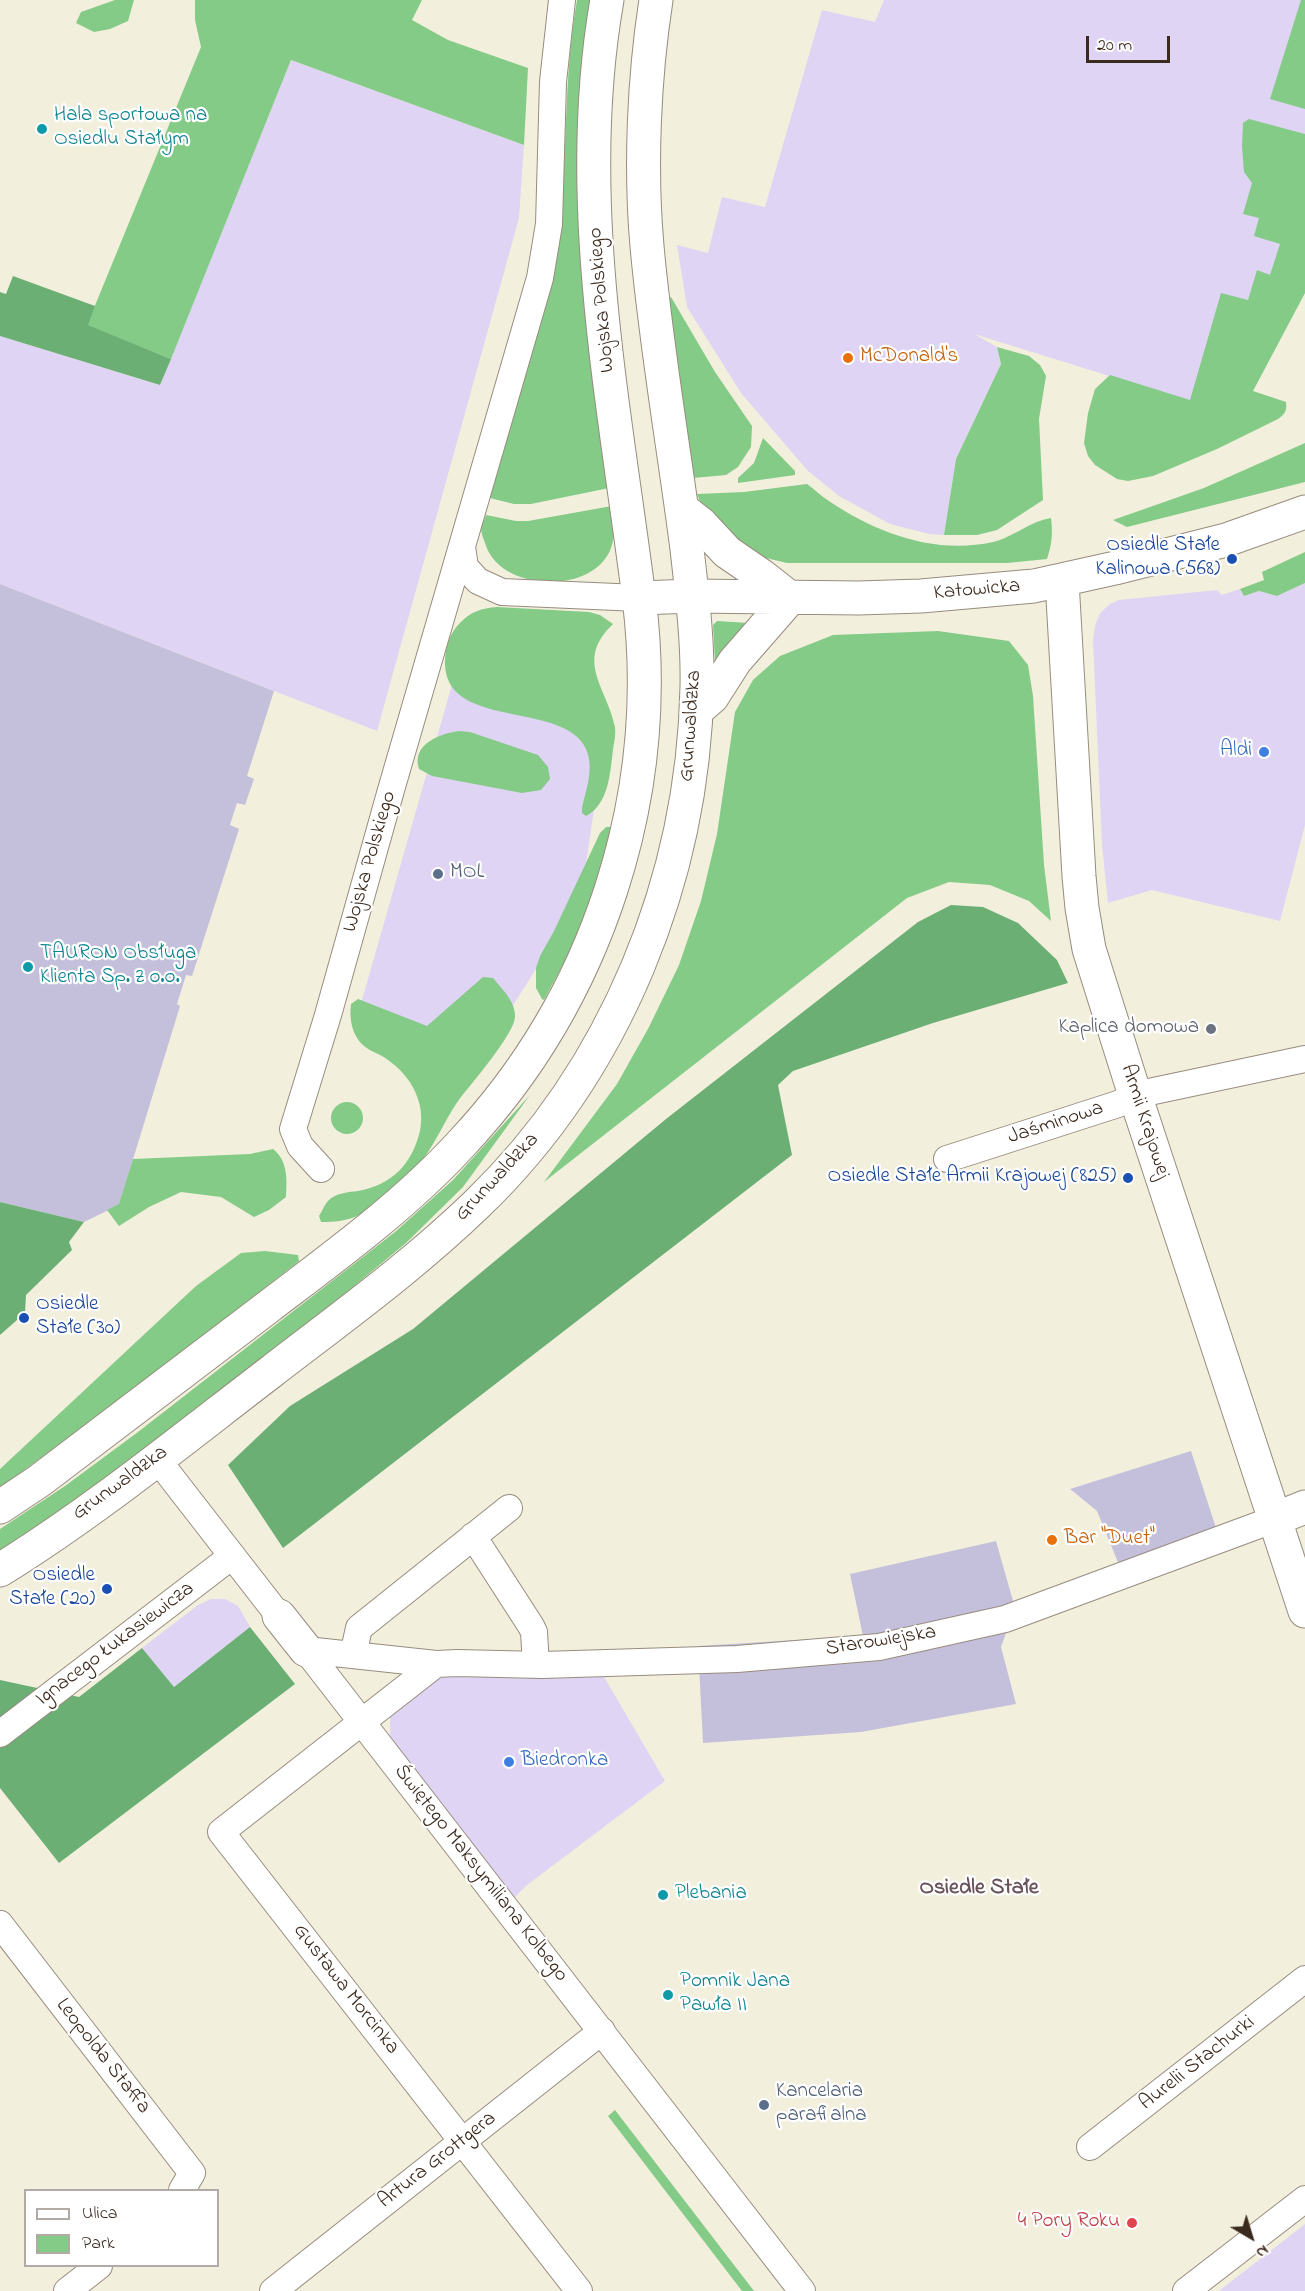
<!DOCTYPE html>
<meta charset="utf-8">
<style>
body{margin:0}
#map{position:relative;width:1305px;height:2291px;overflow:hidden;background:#f3efdd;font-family:"Indie Flower",sans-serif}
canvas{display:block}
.legend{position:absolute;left:24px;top:2189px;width:195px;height:78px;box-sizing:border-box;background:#fff;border:2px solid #b1aaa5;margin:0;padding:8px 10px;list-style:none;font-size:18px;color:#3b2a1e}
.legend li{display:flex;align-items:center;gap:12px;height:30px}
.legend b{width:30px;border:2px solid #b1aaa5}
.north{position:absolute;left:1221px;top:2207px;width:60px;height:60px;-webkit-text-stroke:4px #fff;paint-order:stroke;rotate:142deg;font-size:16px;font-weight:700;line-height:24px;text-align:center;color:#3b2a1e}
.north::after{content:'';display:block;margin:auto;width:21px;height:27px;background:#3b2a1e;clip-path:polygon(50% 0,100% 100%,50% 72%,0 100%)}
.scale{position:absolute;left:1086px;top:36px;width:84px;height:27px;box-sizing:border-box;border:3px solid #3b2a1e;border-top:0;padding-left:8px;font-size:18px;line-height:21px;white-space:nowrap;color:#3b2a1e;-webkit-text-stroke:4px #fff;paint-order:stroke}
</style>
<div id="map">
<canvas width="1305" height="2291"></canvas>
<ul class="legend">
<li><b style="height:8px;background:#fff"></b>Ulica</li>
<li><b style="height:16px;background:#84cb87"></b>Park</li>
</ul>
<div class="north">N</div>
<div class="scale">20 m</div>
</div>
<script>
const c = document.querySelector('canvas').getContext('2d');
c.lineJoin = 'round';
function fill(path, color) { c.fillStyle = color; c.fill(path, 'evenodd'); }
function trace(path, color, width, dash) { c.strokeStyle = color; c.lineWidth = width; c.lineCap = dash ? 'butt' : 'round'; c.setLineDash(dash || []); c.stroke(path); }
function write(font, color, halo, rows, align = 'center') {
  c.font = font + ' "Indie Flower",sans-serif'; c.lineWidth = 4.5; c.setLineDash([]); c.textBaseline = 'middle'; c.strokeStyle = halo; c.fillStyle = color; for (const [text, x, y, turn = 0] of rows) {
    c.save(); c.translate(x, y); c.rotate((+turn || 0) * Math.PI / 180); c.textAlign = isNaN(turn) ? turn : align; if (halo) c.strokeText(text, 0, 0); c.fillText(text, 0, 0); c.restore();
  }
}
const built = new Path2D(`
 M884,0H1305V293L1190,401L974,334L997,347L1001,364L956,459L944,535L929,534L890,524L839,496L808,471L741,393L687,307L677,245L708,253L722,197L765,207L822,10L875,22Z
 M291,60L524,145L519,218L377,731L0,584V336L160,385Z
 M1305,583V825L1280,921L1152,890L1108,903L1102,845L1093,641L1095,626L1100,613L1110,604L1119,600L1217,590L1222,595L1240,589L1244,596L1259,591L1277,596Z
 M465,639L605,734L581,898L477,1062L356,1021Z
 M211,1599H225L238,1606L250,1627L174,1687L142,1648L198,1605Z
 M600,1670L665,1781L527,1885L514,1898L390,1737V1715L431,1681L456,1673Z
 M1305,2224V2291H1219Z`);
const industrial = new Path2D(`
 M0,584L274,691L247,776L254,779L245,805L237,803L230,825L239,829L192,976L186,975L177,1004L180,1006L119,1205L84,1222L0,1202Z
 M1191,1451L1217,1531L1122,1572L1097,1511L1070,1489Z
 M996,1541L1015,1608L1001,1647L1016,1704L861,1732L703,1743L698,1646L863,1636L850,1574Z`);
const green = new Path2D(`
 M115,0H134L128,21L110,29L94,32L76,23L81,12Z
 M195,0H422L412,20L448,40L528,68L524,145L291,60L171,359L87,325L201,47L195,20Z
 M577,0H592L609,488L531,504H514L490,498L551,287C571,193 560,95 577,0Z
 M1301,0H1305V109L1270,99Z
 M1249,119L1305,134V293L1253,391L1286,402C1287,411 1285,414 1278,419L1217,449L1153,476L1128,481L1117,479L1095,465L1088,456L1084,443L1088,413L1095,389L1110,375L1190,400L1221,293L1248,300L1257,270L1270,275L1280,244L1254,236L1259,218L1243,214L1252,183L1244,172L1242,147L1243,123Z
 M671,297L715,372L752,426L751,447L738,467L726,475L693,478L668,298Z
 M997,347L1029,356L1040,365L1046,376L1039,419L1043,500L997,530L977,535H944L956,459L1001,364Z
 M763,438L795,471V475L738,483V478L754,463Z
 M1305,443V482L1127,527L1113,520L1204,488Z
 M807,484C814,489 821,496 829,501C876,533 935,555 993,542C1014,537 1030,521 1051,518C1053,533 1052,544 1047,559L1007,563H787L753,555L702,507L697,494L744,492Z
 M612,506C613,520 616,534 611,548C594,595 502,592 486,546C484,540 481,534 481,528C482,524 485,519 486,515L516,521H528Z
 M1305,552V583L1277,596L1259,591L1244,596L1240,589L1264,580L1262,572Z
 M497,607L589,612L600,615L613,624C574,661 607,687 615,727C616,734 614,743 613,750C610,773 609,804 586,816L582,813V808C587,786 597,761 581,741C550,703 443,727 445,661C445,648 450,632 460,623C470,612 482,608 497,607Z
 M717,621L749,623L715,662L713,625Z
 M938,631L1009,641L1028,665L1033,696L1044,865L1051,921L1029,901L990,885L949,882L907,898L544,1182L617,1084L649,1027L679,965L701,901L717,834L735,712L753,680L780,656L833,635Z
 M460,731L470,732L538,755L548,767L550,779L541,790L522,793L432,776L419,769C411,744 441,733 460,731Z
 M606,827H611L612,832L583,927L544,1000L542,999L536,988V968L540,956L554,931L600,833Z
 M483,977L493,978C502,989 516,1002 515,1017C514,1034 473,1082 461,1097C448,1114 440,1134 428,1152C414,1173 381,1206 357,1216C346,1221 334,1222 321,1222L319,1216C322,1212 324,1205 328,1201C335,1193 349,1192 358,1191C392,1185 412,1164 420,1131C426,1103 411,1076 388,1060C381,1054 371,1052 364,1046C352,1036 349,1019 351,1004L358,999L427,1026Z
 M530,1095L463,1187L406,1243L313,1320L150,1445L79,1498L0,1550V1529L65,1486L138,1432L395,1232L453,1180Z
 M331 1118a16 16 0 1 1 32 0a16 16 0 1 1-32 0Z
 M273,1149C288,1161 287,1179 286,1197L269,1210L254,1217L221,1197L181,1192L149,1207L119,1226L107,1210L119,1204L133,1159L250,1154Z
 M265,1251L298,1255L299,1261L174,1359L0,1488V1469L196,1286L241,1253Z
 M615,2110L754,2291H742L608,2116Z`);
const forest = new Path2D(`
 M13,276L95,306L88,325L171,359L160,385L0,336V292L6,294Z
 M951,905L983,907L1018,923L1057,960L1068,983L933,1023L793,1071L778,1085L792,1155L283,1548L228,1465L290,1406L413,1329L666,1119L918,922Z
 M0,1202L84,1222L69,1242L72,1250L26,1295L25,1313L0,1335Z
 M250,1627L295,1684L59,1863L0,1788V1680L79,1697L142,1648L174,1687Z`);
const street = new Path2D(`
 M462,547L465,567L478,581L502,592L639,598
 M947,1159L1118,1104L1135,1095L1305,1059
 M321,1169L300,1146L293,1129L328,1015L391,790L540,278L549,224L553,82L562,0
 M157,1459L279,1616
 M473,1536L531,1626L534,1632L536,1665
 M306,1650L436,1664L457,1663L542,1665L737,1659L879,1647L1005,1619L1275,1519
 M306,1650L802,2291
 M353,1655L359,1628L509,1508
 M436,1664L221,1832L579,2291
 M0,1734L232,1556
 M0,1924L192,2173L182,2190
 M1090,2147L1305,1979
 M67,2291L99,2266
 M273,2291L602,2031
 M1186,2291L1305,2199`);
const secondary = new Path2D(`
 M682,509L701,524L727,552L762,576L790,598
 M1062,581L1079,876L1082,908L1089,949L1135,1095L1305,1611
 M639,598L693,596L858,598L921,596L1034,586L1115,568L1226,540L1305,512
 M697,710L712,697L735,661L790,598
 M1275,1519L1305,1507
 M279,1616L306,1650`);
const primary = new Path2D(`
 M0,1507L39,1481C116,1423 192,1365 268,1307C335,1256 404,1206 461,1144C598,998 664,796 639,598C614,401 572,198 607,0
 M0,1570C95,1511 183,1439 272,1371C342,1317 414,1265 477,1204C616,1070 693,879 697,687C698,641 692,594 687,549C674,448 656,347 647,246C640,168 644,77 656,0`);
const markers = [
 [42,129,6,"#0f9aa8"],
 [848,358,6,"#e8710a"],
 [1232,559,6,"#1a4fb4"],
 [1264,752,6,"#3f7fe0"],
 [438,874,6,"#5c6f8a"],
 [28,967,6,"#0f9aa8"],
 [1211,1029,6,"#6b7280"],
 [1128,1178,6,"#1a4fb4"],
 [24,1318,6,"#1a4fb4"],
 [1052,1540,6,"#e8710a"],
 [107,1589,6,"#1a4fb4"],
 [509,1762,6,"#3f7fe0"],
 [663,1895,6,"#0f9aa8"],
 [668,1995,6,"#0f9aa8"],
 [764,2105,6,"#5c6f8a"],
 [1132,2223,6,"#e0444e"]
];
const cultureNames = [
 ["Hala sportowa na",54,117],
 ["Osiedlu Stałym",54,141],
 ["TAURON Obsługa",40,955],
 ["Klienta Sp. z o.o.",40,979],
 ["Plebania",675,1895],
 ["Pomnik Jana",680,1983],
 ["Pawła II",680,2007]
];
const streetNames = [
 ["Wojska Polskiego",603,300,-95],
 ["Katowicka",977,591,-5],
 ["Grunwaldzka",692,726,-86],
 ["Wojska Polskiego",371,862,-74],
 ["Armii Krajowej",1144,1122,72],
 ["Jaśminowa",1056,1124,-18],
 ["Grunwaldzka",498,1178,-47],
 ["Grunwaldzka",121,1484,-36],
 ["Starowiejska",881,1642,-9],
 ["Ignacego Łukasiewicza",116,1645,-37],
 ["Świętego Maksymiliana Kolbego",480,1874,52],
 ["Gustawa Morcinka",345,1990,52],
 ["Leopolda Staffa",102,2057,52],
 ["Aurelii Stachurki",1198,2064,-38],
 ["Artura Grottgera",438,2161,-38]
];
const foodNames = [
 ["McDonald's",860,358],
 ["Bar \"Duet\"",1064,1540]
];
const transitNames = [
 ["Osiedle Stałe",1220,547],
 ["Kalinowa (568)",1220,571],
 ["Osiedle Stałe Armii Krajowej (825)",1116,1178],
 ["Osiedle",36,1306,"left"],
 ["Stałe (30)",36,1330,"left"],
 ["Osiedle",95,1577],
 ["Stałe (20)",95,1601]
];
const shopNames = [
 ["Aldi",1252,752],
 ["Biedronka",521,1762,"left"]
];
const serviceNames = [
 ["MOL",450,874],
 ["Kancelaria",776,2093],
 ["parafialna",776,2117]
];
const worshipNames = [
 ["Kaplica domowa",1199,1029]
];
const healthNames = [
 ["4 Pory Roku",1120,2223]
];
const neighbourhoodNames = [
 ["Osiedle Stałe",979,1889]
];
fill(built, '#e0d4f4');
fill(industrial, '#c4c0db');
fill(green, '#84cb87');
fill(forest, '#6baf74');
trace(street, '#978c7e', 28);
trace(secondary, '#978c7e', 35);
trace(primary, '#978c7e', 35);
trace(street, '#fff', 26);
trace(secondary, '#fff', 33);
trace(primary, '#fff', 33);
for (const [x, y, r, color] of markers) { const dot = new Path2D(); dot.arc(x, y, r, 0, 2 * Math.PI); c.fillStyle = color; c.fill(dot); trace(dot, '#fff', 2); }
write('21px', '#0d838f', '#fff', cultureNames, 'left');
write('21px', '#3b2a1e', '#fff', streetNames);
write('21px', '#c56008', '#fff', foodNames, 'left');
write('21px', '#164399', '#fff', transitNames, 'right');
write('21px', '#366cbe', '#fff', shopNames, 'right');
write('21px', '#4e5e75', '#fff', serviceNames, 'left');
write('21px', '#5b616d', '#fff', worshipNames, 'right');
write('21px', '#be3a42', '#fff', healthNames, 'right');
write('bold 22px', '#68535a', '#fff', neighbourhoodNames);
</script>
